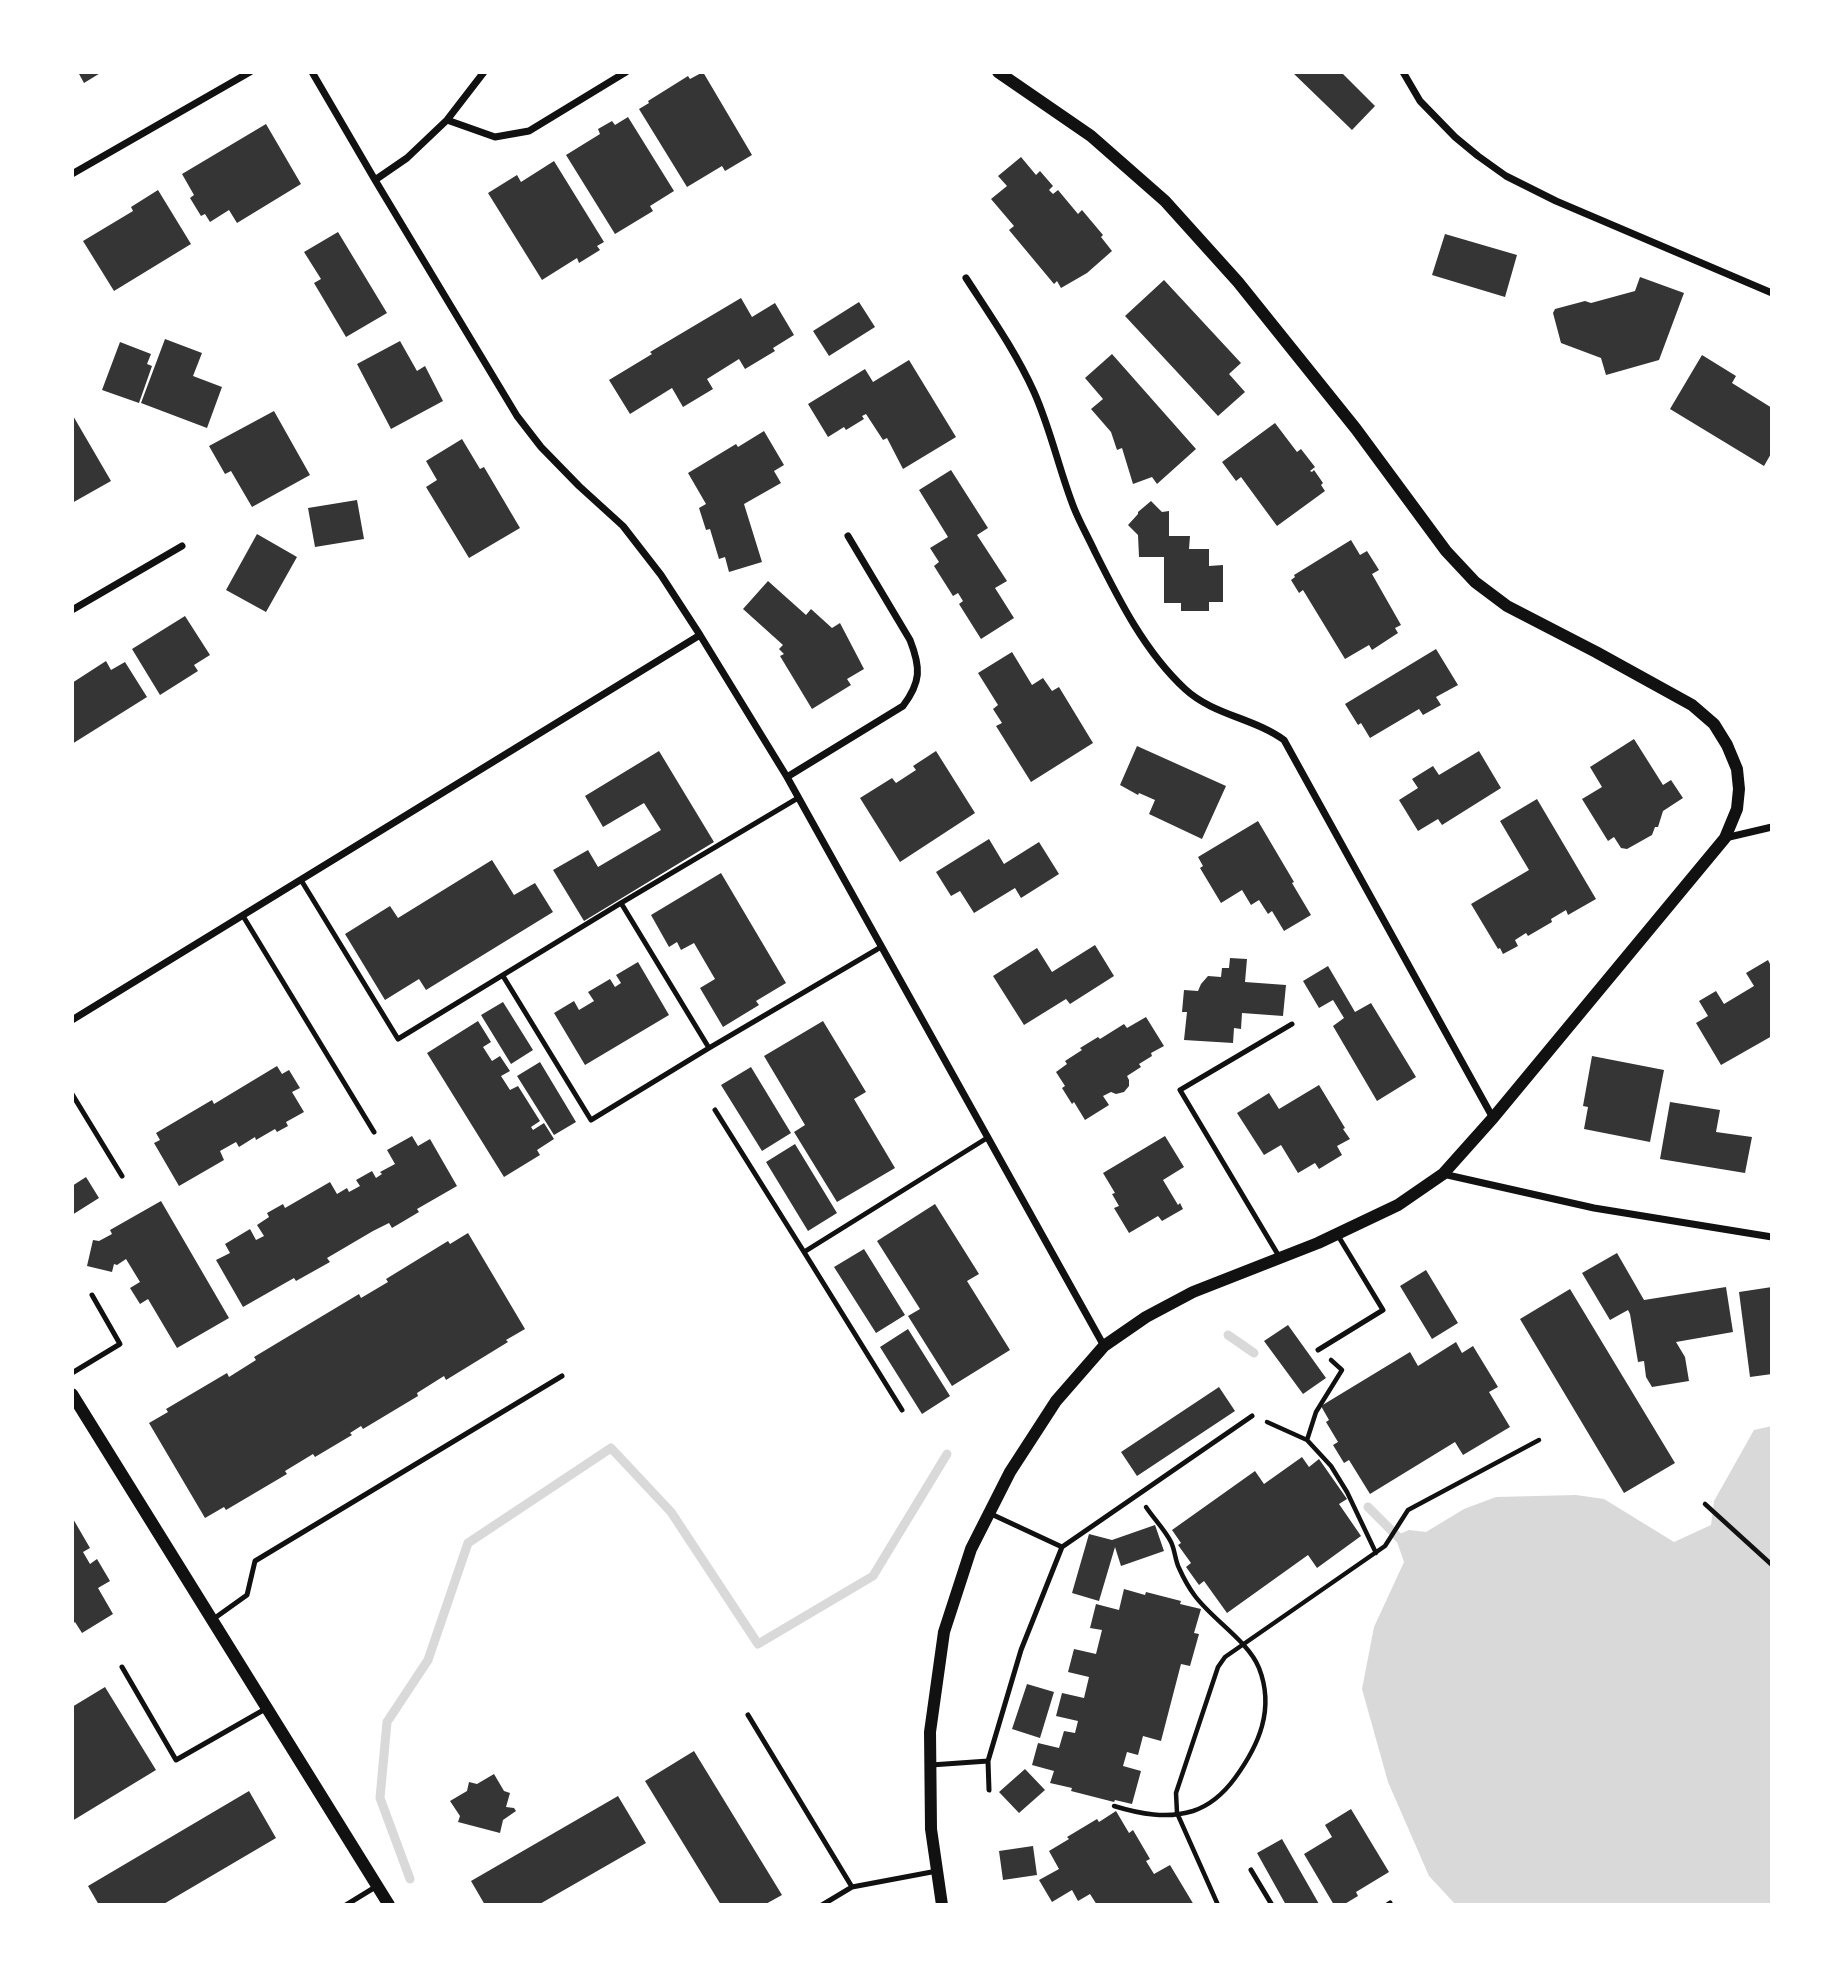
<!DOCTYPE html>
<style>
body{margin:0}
#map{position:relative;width:1844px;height:1977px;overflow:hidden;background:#fff;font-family:"DM Sans",sans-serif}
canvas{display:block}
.frame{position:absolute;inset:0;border:74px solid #fff;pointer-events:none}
</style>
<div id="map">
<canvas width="1844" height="1977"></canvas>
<div class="frame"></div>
</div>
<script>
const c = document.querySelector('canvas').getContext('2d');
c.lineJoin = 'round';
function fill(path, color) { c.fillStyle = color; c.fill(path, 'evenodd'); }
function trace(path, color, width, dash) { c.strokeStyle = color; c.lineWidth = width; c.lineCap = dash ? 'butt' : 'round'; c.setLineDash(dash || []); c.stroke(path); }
const water = new Path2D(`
 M1772,1426V1905H1456L1429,1876L1388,1782L1362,1689L1374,1627L1404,1562L1395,1536L1409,1530L1426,1532L1464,1509L1496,1497L1576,1495L1604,1499L1674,1542L1711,1525L1714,1501L1754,1430Z`);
const stream = new Path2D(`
 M1228,1335L1254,1353
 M1368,1507L1399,1538
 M410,1879L380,1798L387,1722L428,1660L468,1543L611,1448L671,1512L758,1644L873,1576L947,1454`);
const building = new Path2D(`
 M78,72H102L84,83Z
 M703,72L752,155L725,171L722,166L687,187L639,109L649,103L648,101L688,76L690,79Z
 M1292,72H1343L1342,73L1375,106L1352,130Z
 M628,117L674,191L650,206L653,211L615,234L566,155L600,134L598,129L612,121L615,125Z
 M266,124L301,184L237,223L229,210L210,222L205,214L201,216L190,198L194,195L182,174Z
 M1021,157L1036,175L1040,171L1053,186L1049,190L1053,194L1058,190L1078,214L1082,210L1103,235L1101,237L1112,251L1087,273L1061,288L1057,281L1054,284L1009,230L1014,226L991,199L1007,186L998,176Z
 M554,161L604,242L597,246L600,250L579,263L577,258L542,280L488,193L517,175L521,182Z
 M158,190L191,244L114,291L83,241L133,211L131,207Z
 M338,232L387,313L346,337L314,283L321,279L304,252Z
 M1445,234L1517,255L1505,297L1432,275Z
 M1640,277L1684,293L1659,360L1606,375L1601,358L1561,343L1553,313L1555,309L1585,301L1591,303L1635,291Z
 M1164,280L1241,363L1229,374L1245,392L1218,416L1125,316Z
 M741,298L752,317L775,303L794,335L773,348L775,351L745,369L739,359L707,379L713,389L683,407L672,388L630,414L609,380L652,354L650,352Z
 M859,302L875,327L829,356L813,331Z
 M165,339L202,353L193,376L222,387L207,428L141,403Z
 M400,341L417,371L425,366L443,401L391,429L357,364Z
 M120,342L151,354L147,364L152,366L139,403L102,390Z
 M1112,354L1196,449L1157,484L1152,477L1133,484L1122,448L1117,450L1111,432L1091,409L1103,399L1085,378Z
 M1702,355L1736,376L1732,383L1772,408V452L1764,466L1670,409Z
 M909,360L956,437L903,469L887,438L883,440L866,414L862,416L864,419L846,430L844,427L828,437L808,404L865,369L873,382Z
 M274,411L310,475L252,507L231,471L225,474L209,446Z
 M72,414L111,481L72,503Z
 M1275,423L1297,452L1301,449L1315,467L1310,471L1312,472L1314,470L1323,483L1321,485L1325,491L1277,526L1241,477L1236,481L1222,462Z
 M764,431L784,465L774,471L781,483L744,504L762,562L729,572L725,557L719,559L710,529L706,530L699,508L706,504L688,473L736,444L738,447Z
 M462,439L480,469L484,467L520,528L469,558L426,487L437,480L426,461Z
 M951,470L988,528L977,535L1007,581L995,588L1014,618L981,639L959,604L963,601L958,593L953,596L934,566L939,562L930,548L948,537L919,490Z
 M357,500L364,539L315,547L308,508Z
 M1151,501L1162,512L1169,511V536H1190L1189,549H1209V566L1223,565V602H1209V611H1181V603H1164V557H1139L1138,535L1128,525L1138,514V512Z
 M257,534L297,557L266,612L226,590Z
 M1351,540L1360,555L1367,551L1379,570L1372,574L1401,625L1395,628L1398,633L1372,650L1369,645L1345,659L1303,590L1299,593L1291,580L1295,577L1294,575Z
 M768,581L806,615L811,609L832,628L840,623L864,669L847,679L851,685L812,709L780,656L784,654L779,649L783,645L743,609Z
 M185,616L210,655L194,665L198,671L160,695L132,649Z
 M1436,649L1458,685L1436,697L1441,705L1423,715L1419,709L1370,738L1361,723L1358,725L1345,704Z
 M1012,652L1032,685L1043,678L1052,691L1059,687L1093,743L1031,782L996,726L1002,723L993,709L998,705L978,673Z
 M106,661L111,670L125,662L147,697L72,744V683Z
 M1634,739L1663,785L1671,780L1683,798L1663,811L1658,827H1655L1652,835L1627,849L1621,848L1614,837L1608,841L1582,799L1602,787L1590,767Z
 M1137,746L1226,786L1202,839L1149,814L1155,800L1139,793L1138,795L1120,785Z
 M659,751L714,842L584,921L553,870L588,850L598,867L661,830L644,803L603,827L585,796Z
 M936,751L975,813L900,862L860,798L892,778L896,783L916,770L913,766Z
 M1479,751L1501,788L1442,825L1438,819L1418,831L1399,800L1418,788L1412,779L1433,766L1439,775Z
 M1537,799L1596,899L1568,915L1566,910L1551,919L1552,922L1528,936L1526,933L1515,940L1518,946L1503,954L1500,948L1498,949L1471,904L1529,870L1500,821Z
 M1258,821L1294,882L1292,883L1311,915L1284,931L1272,911L1268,914L1259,900L1251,905L1242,890L1221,903L1200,868L1203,866L1198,857Z
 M989,839L1004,864L1039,842L1059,874L1021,898L1015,888L974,913L960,891L951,896L936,872Z
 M492,860L514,895L535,883L553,912L426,990L419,979L385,1000L345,934L390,906L398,918Z
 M721,873L786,983L756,1001L759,1005L723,1027L700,988L715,979L694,943L681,950L677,942L669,947L651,915Z
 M1095,945L1114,976L1070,1004L1066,999L1024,1025L993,976L1037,948L1052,972Z
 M1230,958L1247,959L1245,982L1286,985L1283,1016L1242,1013L1241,1029L1234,1028L1233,1043L1184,1040L1187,1012H1182L1184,990L1198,991L1201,984L1208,976L1221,977L1222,968H1229Z
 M1768,960L1772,968V1036L1721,1065L1696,1023L1708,1016L1699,1001L1716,991L1724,1004L1754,986L1746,973Z
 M638,962L669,1015L585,1065L554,1013L574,1001L579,1010L594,1001L588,992L610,979L615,987L621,983L616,975Z
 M1328,966L1355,1012L1371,1003L1416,1077L1377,1101L1333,1026L1344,1018L1333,1000L1319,1008L1303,981Z
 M503,1002L533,1050L511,1064L481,1015Z
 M1146,1017L1164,1046L1151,1053L1152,1056L1139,1064L1141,1067L1127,1076L1129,1080V1086L1124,1092L1116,1094L1111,1092L1103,1096L1109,1105L1085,1120L1074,1102L1072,1104L1062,1088L1065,1086L1056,1072L1067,1064L1065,1061L1082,1050L1080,1048L1098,1037L1100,1039L1124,1024L1127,1028Z
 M478,1021L491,1042L483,1047L492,1061L500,1056L510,1071L501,1076L510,1090L518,1086L540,1121L531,1127L533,1130L544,1123L554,1139L537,1150L540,1155L504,1177L427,1053Z
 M823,1021L866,1092L854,1099L895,1168L837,1202L794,1132L805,1125L764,1056Z
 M1592,1056L1664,1070L1650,1142L1584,1129L1588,1107L1583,1106Z
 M540,1062L576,1122L554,1135L517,1076Z
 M277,1066L282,1074L289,1070L300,1088L292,1092L304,1112L286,1122L288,1126L277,1132L275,1129L256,1140L255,1137L239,1147L236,1142L220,1151L224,1160L179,1186L154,1143L160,1140L156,1133L212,1100L214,1104Z
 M751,1067L791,1133L762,1151L721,1085Z
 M1319,1085L1345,1128L1343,1129L1350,1139L1337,1146L1342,1155L1319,1169L1315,1163L1298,1173L1281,1145L1264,1155L1237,1113L1269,1093L1279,1109Z
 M1670,1102L1720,1110L1716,1132L1752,1137L1745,1173L1660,1159Z
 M412,1136L418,1146L430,1139L457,1186L417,1209L419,1212L392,1228L389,1223L373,1231L327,1258L330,1262L296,1281L294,1278L243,1307L216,1260L230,1253L225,1244L250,1229L256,1240L264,1236L257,1225L269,1217L267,1213L283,1204L285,1208L330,1182L337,1194L347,1188L349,1192L360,1186L356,1180L372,1171L376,1178L382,1174L380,1172L395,1164L387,1150Z
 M1165,1136L1184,1167L1163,1180L1178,1205L1180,1203L1183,1209L1162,1221L1158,1216L1129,1233L1114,1208L1119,1206L1112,1194L1115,1193L1103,1173Z
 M795,1144L837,1213L808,1231L766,1162Z
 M86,1177L99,1198L72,1215V1186Z
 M161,1201L229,1318L177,1348L148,1299L140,1304L130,1288L140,1282L126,1259L117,1265L114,1264L112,1272L87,1266L93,1240L99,1241L112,1234L110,1230Z
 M935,1204L979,1274L967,1281L1010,1350L952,1386L908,1316L920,1309L877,1241Z
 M468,1233L525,1329L506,1340L508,1342L446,1380L444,1376L417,1393L418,1396L363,1429L361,1426L350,1433L352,1435L315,1457L313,1454L285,1471L287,1474L226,1510L224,1507L205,1518L149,1423L168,1412L166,1409L227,1373L229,1377L256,1360L254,1357L359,1294L361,1298L388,1282L386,1279L448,1241L450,1244Z
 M864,1249L905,1315L876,1333L834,1267Z
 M1617,1253L1644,1300L1726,1287L1733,1332L1676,1342L1685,1357L1689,1381L1652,1387L1646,1377L1644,1361L1638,1362L1630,1314L1628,1310L1610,1320L1582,1273Z
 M1426,1270L1458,1323L1432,1339L1400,1286Z
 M1772,1287V1374L1750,1377L1739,1292Z
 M1570,1289L1675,1463L1624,1493L1520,1319Z
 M1288,1325L1326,1378L1303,1394L1264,1341Z
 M908,1329L950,1396L922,1414L880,1347Z
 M1456,1342L1462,1353L1473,1346L1498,1387L1489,1392L1510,1427L1463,1455L1455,1442L1370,1494L1349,1460L1344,1463L1333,1445L1338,1442L1326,1422L1329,1420L1321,1406L1410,1352L1418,1366Z
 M1219,1387L1235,1411L1137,1476L1121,1452Z
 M1302,1457L1309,1467L1319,1459L1347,1499L1339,1504L1361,1536L1317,1568L1308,1555L1227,1613L1204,1581L1199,1585L1186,1567L1191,1563L1178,1545L1181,1543L1172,1530L1255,1471L1264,1484Z
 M72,1517L90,1548L83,1552L90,1564L97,1559L110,1581L98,1588L113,1614L82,1633L75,1622L72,1624Z
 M1155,1525L1164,1551L1121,1566L1115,1547L1099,1601L1072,1593L1089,1534L1112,1540Z
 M1124,1589L1145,1595L1146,1592L1181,1601L1180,1604L1201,1609L1194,1633L1199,1634L1190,1666L1181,1664L1161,1741L1143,1736L1138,1755L1127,1752L1123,1766L1141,1771L1132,1804L1115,1800L1114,1802L1071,1791L1072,1788L1050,1783L1054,1771L1032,1765L1038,1743L1059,1748L1064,1731L1075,1733L1078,1721L1056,1716L1062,1693L1084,1698L1089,1677L1068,1672L1074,1649L1096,1654L1102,1630L1090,1628L1096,1604L1119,1610Z
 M1027,1684L1054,1692L1040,1738L1012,1729Z
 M105,1687L156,1770L72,1821V1707Z
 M694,1751L782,1895L764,1905H721L645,1781Z
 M1025,1769L1045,1790L1019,1813L999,1792Z
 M494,1774L504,1791L510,1793L506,1807L514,1808L516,1811L503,1820L500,1833L458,1822L460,1816L450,1801L467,1791L469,1782L477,1784Z
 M249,1791L276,1838L162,1905H99L88,1886Z
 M618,1796L646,1843L538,1905H485L471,1881Z
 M1351,1809L1389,1872L1356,1892L1358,1896L1343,1905H1334L1304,1854L1332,1837L1325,1825Z
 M1116,1811L1129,1833L1133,1830L1150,1859L1146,1861L1154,1874L1170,1865L1194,1905H1097L1090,1894L1078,1901L1072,1890L1052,1902L1039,1880L1059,1869L1049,1851L1069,1839L1067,1837L1097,1819L1099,1822Z
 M1282,1839L1319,1904L1317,1905H1286L1257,1853Z
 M1033,1846L1037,1875L1003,1880L999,1851Z`);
const path = new Path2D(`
 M1267,1422L1307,1440L1331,1466L1347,1492L1376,1553
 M1307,1440L1316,1412L1342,1370L1331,1360
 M1705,1504L1772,1565
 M1114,1806C1140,1814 1167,1819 1193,1811C1211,1805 1224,1793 1235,1778C1259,1745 1275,1709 1259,1668C1248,1641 1213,1620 1195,1596C1189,1588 1183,1577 1179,1568C1175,1560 1175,1550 1171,1542C1165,1530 1154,1519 1146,1507
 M1218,1905L1177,1813L1176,1793L1218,1667L1225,1657L1385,1546L1408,1510L1539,1440`);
const service = new Path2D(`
 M301,880L398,1039L621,903L709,1048L591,1120L503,976
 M621,903L798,798
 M243,916L374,1132
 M709,1048L881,947
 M72,1094L122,1176
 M715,1110L804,1252
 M1280,1258L1180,1090L1292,1024
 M1318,1350L1383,1310L1337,1234
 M72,1373L120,1344L92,1295
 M902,1410L804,1252L987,1138
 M989,1513L1062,1547L1252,1416
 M212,1620L247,1595L255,1561L562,1376
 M122,1667L176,1760L267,1708
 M748,1715L852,1887L937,1871
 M988,1761L989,1790
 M931,1765L988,1761L1021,1650L1062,1547
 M1251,1870L1272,1905
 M346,1905L377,1886
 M822,1905L852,1887
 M1387,1905L1390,1903`);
const minor = new Path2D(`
 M312,72L375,180L517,416L541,447L579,486L623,526L661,575L700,635L787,777L1104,1346
 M1403,72L1420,101L1455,137L1478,156L1506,176L1556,201L1772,293
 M447,120L495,137L529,131L626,72
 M72,174L250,72
 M375,180L407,158L447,120L484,72
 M966,278C990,315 1016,352 1034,392C1051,430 1059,470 1074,508C1080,523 1088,537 1095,552C1119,600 1145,652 1185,689C1213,715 1254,718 1284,740L1493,1118
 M72,610L182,546
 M787,777L903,706C921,682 921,668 910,640L848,536
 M1725,838L1772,827
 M72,1020L700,635
 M1443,1174L1594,1208L1772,1237`);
const tertiary = new Path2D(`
 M72,1394L389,1905
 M942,1905L931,1829L930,1732L944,1632L971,1549L1010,1472L1056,1401L1104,1346L1146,1317L1193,1292L1318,1243L1398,1205L1443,1174L1493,1118L1725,838L1737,809L1739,789L1737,769L1727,745L1714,724L1692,705L1596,652L1507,606L1475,582L1446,551L1356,429L1238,282L1165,201L1091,136L998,72`);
fill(water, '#d9d9d9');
trace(stream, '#d9d9d9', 9);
fill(building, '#353535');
trace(path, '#111', 4.5);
trace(service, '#111', 5);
trace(minor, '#111', 7);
trace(tertiary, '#111', 12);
</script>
